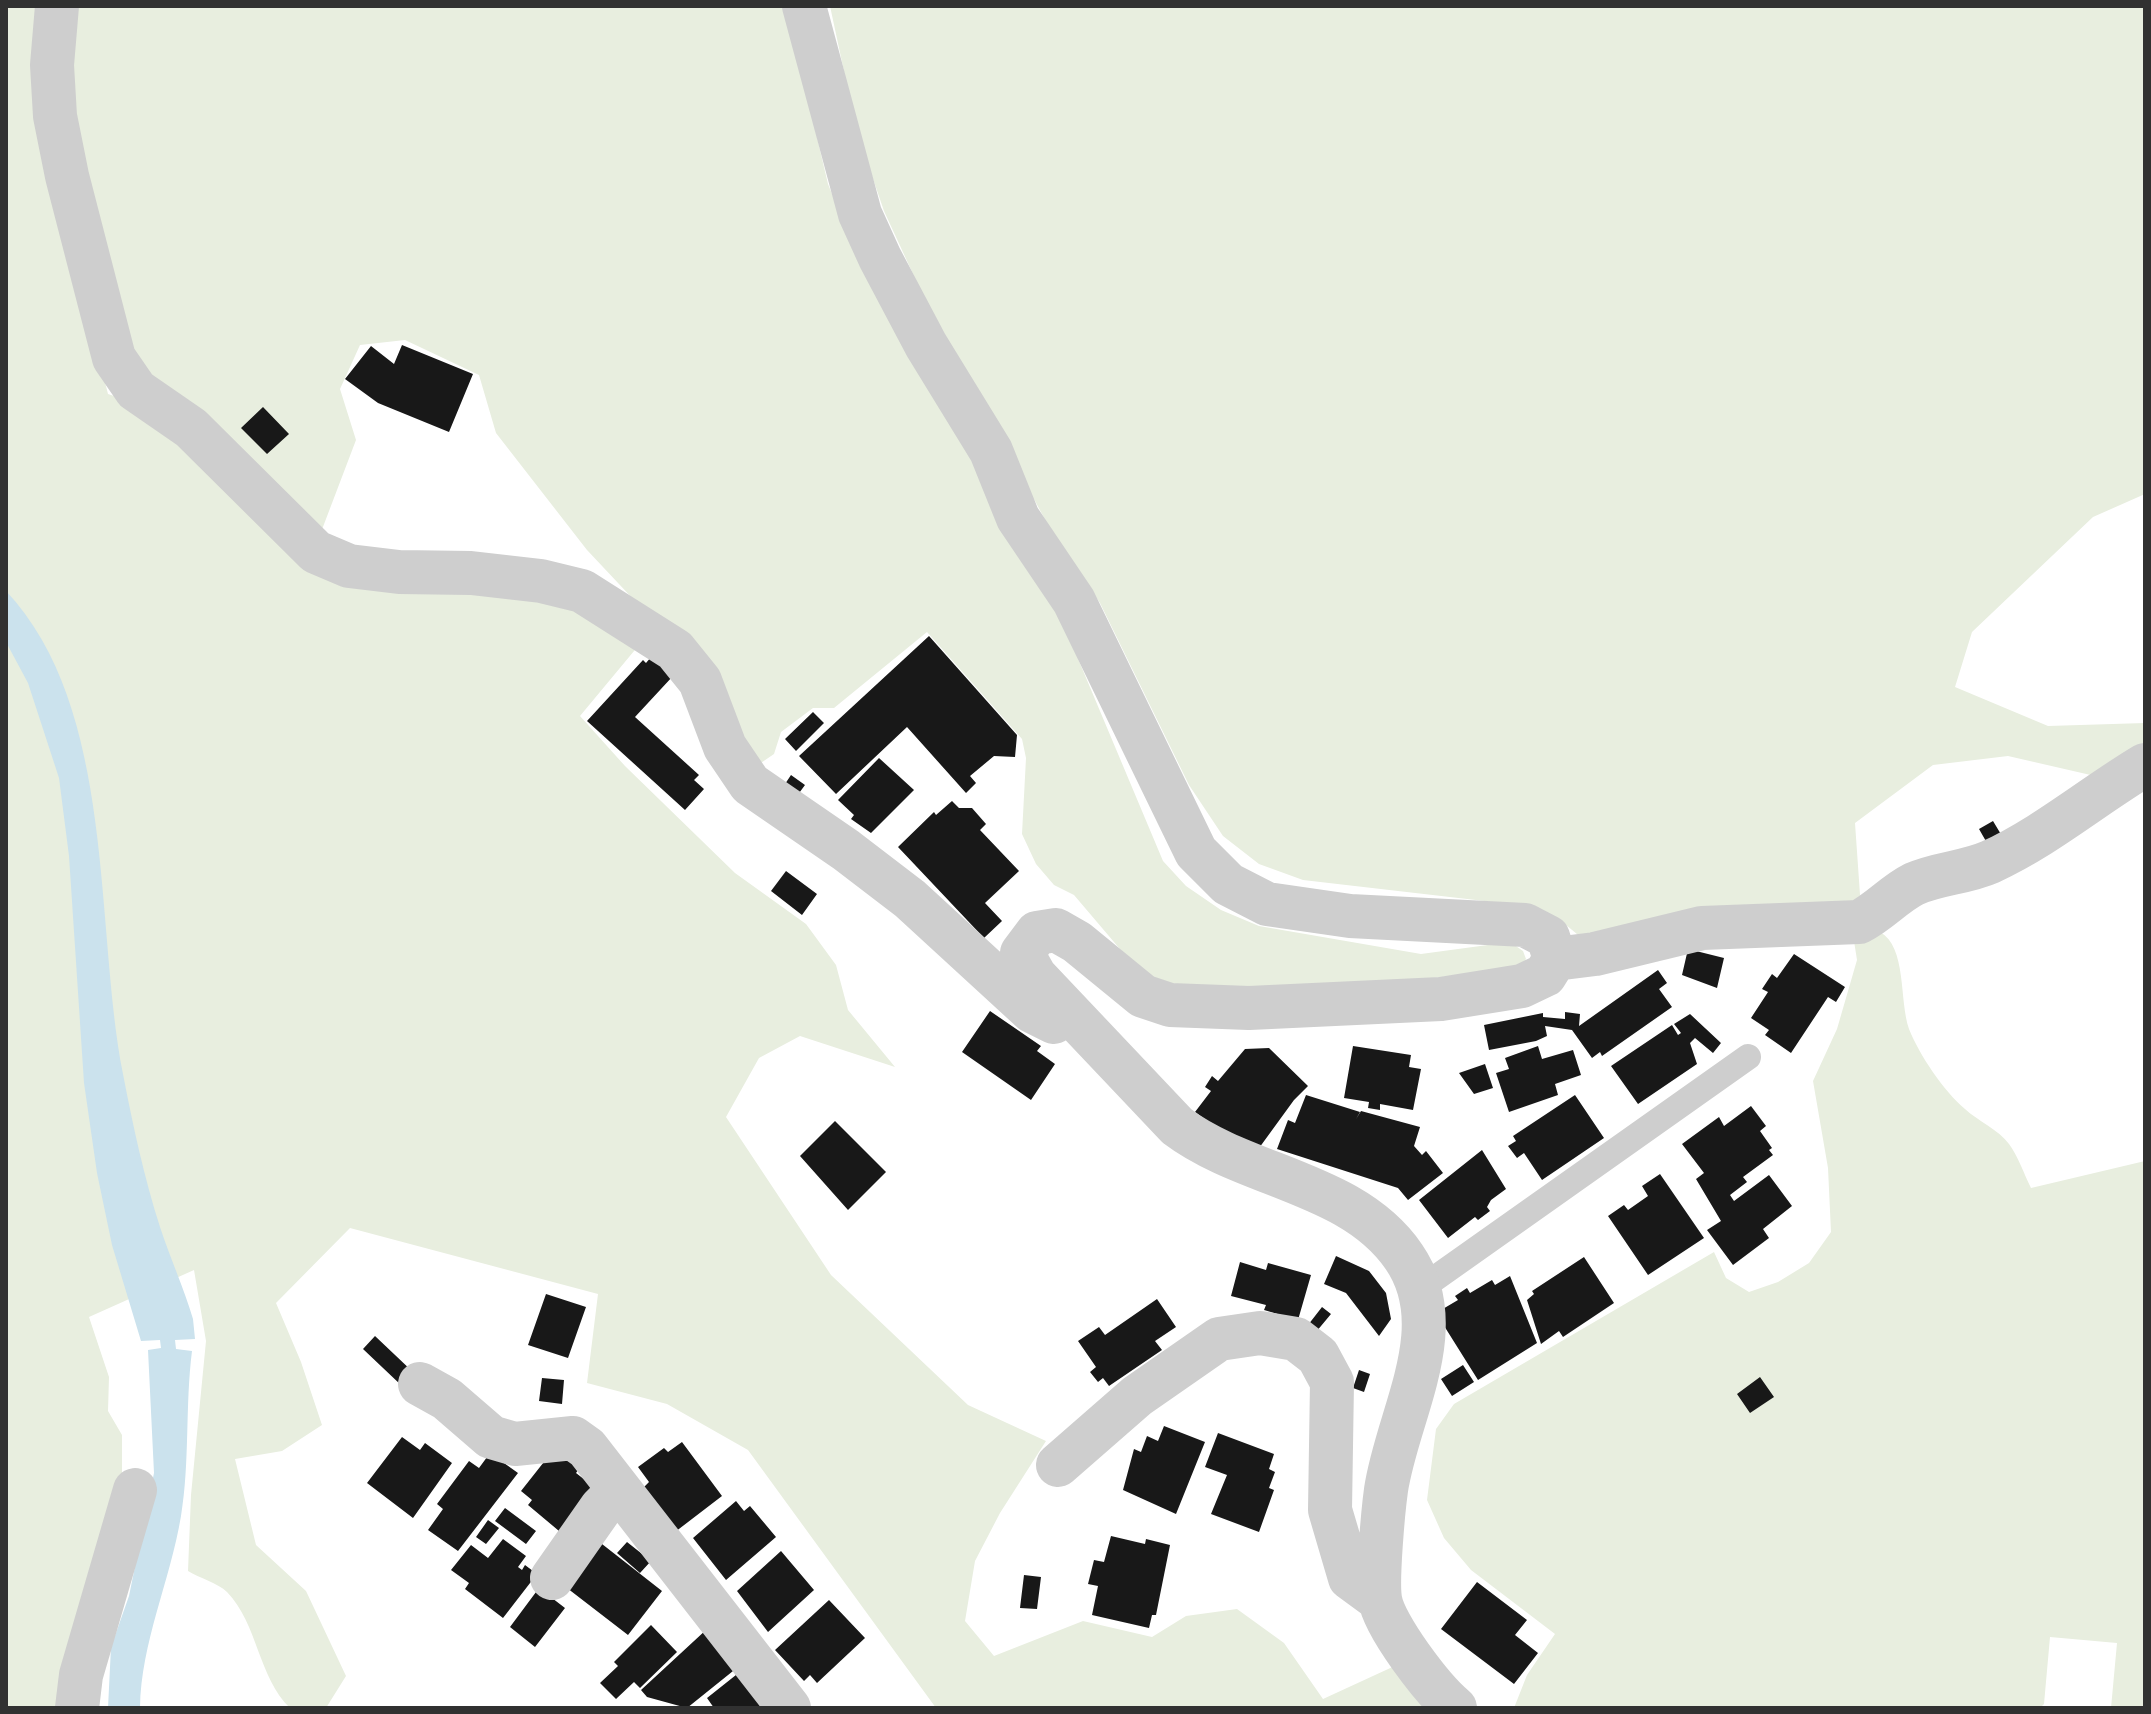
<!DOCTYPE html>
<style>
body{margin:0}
#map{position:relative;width:2151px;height:1714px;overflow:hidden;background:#fff;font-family:Mulish,sans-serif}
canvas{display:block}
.frame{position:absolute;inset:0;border:8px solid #313131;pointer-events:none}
</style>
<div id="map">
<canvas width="2151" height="1714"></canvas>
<div class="frame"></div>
</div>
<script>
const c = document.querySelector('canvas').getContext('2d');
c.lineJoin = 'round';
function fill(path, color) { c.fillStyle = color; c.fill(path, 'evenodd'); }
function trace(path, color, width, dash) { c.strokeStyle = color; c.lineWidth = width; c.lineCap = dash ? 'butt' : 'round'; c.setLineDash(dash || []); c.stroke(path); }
const green = new Path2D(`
 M6,6H48L94,339L108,394L135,403L288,544L527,589L644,639L580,716L625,766L735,873L806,924L836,965L848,1010L895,1067L800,1036L759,1058L726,1117L831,1275L968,1405L1046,1441L1000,1513L975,1561L965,1621L994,1656L1083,1621L1152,1637L1186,1616L1237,1609L1284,1643L1323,1699L1399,1664L1437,1708H936L748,1450L667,1404L587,1383L598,1294L350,1228L276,1303L301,1362L322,1425L282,1451L235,1459L256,1545L306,1591L346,1676L326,1708H290C258,1677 258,1624 227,1592C218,1583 199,1578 188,1571L191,1495L206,1341L194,1270L89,1317L109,1377L108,1411L122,1435V1482L64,1708H6Z
 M64,6H786L828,184L860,263L1055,604L1163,861L1186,886L1221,910L1259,926L1421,954L1510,942L1523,951L1526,959L1519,969L1297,992L1148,982L1074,895L1054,885L1036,864L1022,834L1026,758L1022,739L927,632L834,708H813L781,732L774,754L752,769L650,617L587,550L496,433L479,375L405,340L360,345L340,389L356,440L318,540L130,363L63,115Z
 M830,6H2145V494L2093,517L1972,632L1955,687L2048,726L2145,723V755L2108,779L2008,756L1933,765L1855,823L1861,909L1589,944L1560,920L1519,905L1303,880L1259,864L1223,836L1189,785L1100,603L1048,525L919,287L884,211L857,132Z
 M1880,932C1907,947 1899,1000 1909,1029C1920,1056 1943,1090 1965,1109C1978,1121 1999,1130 2009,1144C2018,1156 2024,1174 2031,1188L2145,1161V1708H2111L2117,1643L2050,1637L2044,1704L2040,1708H1514L1527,1675L1555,1634L1471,1570L1444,1538L1427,1500L1436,1429L1454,1404L1714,1252L1726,1278L1749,1292L1778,1282L1809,1263L1831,1232L1828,1168L1813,1081L1837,1029L1857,960L1854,941Z`);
const water = new Path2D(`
 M6,591C117,709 94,925 123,1074C133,1126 144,1177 160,1227C170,1258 184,1288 193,1319L195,1339L175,1340L176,1349L192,1351C185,1406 190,1462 181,1516C170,1582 141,1642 140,1708H108L111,1647L129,1596L154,1473L148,1350L161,1348L160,1340L141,1341L112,1245L97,1173L84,1083L69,856L59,778L28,683L6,642Z`);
const building = new Path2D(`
 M402,345L473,374L449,432L378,403L345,379L371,346L394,364Z
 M263,407L289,434L267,454L241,428Z
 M929,636L1017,735L1015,757L994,756L970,776L976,783L966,793L907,727L836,794L799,756Z
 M651,657L673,676L635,717L699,775L694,780L704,789L685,810L587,721L643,660L646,663Z
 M813,712L824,723L796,751L785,739Z
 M879,758L914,790L871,833L851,819L854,815L838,800Z
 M791,775L805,785L794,800L781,790Z
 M952,801L959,808H972L986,824L980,830L1019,871L985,903L1002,921L984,938L898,847L934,812L936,815Z
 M1993,821L2005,841L1991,850L1979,829Z
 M786,871L817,894L802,915L771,891Z
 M1688,949L1724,958L1717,988L1682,975Z
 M1794,954L1845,987L1836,1002L1828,997L1791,1053L1765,1035L1769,1030L1751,1018L1768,992L1762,989L1772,974L1777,978Z
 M1658,970L1667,983L1659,989L1672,1007L1602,1056L1600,1052L1592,1058L1572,1030L1545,1026L1547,1036L1536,1041L1489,1050L1484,1025L1543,1013V1017L1565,1019V1012L1580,1014L1579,1026Z
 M990,1011L1041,1046L1037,1051L1055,1064L1031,1100L962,1052Z
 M1690,1014L1721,1043L1713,1053L1695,1038L1690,1043L1697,1064L1638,1104L1611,1066L1672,1025L1678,1035L1681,1033L1674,1024Z
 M1353,1046L1411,1055L1409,1067L1421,1069L1413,1110L1380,1104V1110L1368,1108L1369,1102L1344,1098Z
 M1538,1046L1542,1059L1573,1050L1581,1075L1555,1084L1558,1095L1509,1112L1496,1073L1509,1069L1505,1058Z
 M1269,1048L1308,1086L1294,1100L1254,1155L1195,1112L1211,1091L1205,1087L1212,1076L1218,1081L1245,1049Z
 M1485,1064L1493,1088L1474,1094L1459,1073Z
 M1306,1095L1360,1112L1356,1119L1361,1111L1420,1127L1414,1146L1422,1155L1426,1151L1443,1173L1408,1200L1398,1188L1277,1149L1288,1120L1295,1123Z
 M1575,1095L1604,1138L1542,1180L1524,1153L1517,1158L1508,1146L1516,1141L1513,1136Z
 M1751,1106L1766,1126L1760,1131L1772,1148L1769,1150L1773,1155L1743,1177L1747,1182L1730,1195L1734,1201L1769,1175L1792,1206L1763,1229L1769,1238L1733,1265L1707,1230L1721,1221L1696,1179L1704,1173L1682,1144L1719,1117L1724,1126Z
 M835,1121L886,1172L848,1210L800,1156Z
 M1482,1150L1506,1189L1491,1200L1487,1207L1490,1211L1478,1220L1475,1217L1448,1238L1419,1200Z
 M1660,1174L1704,1238L1648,1275L1608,1216L1624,1205L1628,1210L1648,1196L1642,1186Z
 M1336,1256L1369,1271L1386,1293L1391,1319L1379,1336L1346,1293L1324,1284Z
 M1584,1257L1614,1303L1563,1337L1559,1331L1541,1344L1527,1300L1534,1294L1532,1291Z
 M1240,1262L1266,1270L1268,1263L1311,1275L1298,1320L1264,1310L1266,1305L1231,1296Z
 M1510,1276L1537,1343L1478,1380L1436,1313L1458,1300L1455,1296L1467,1288L1470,1293L1492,1280L1495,1285Z
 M546,1294L586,1307L568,1358L528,1345Z
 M1157,1299L1176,1327L1155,1341L1162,1350L1109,1386L1103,1378L1098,1382L1090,1372L1096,1367L1078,1341L1099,1327L1105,1335Z
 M1322,1307L1331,1314L1316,1332L1308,1325Z
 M375,1336L414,1373L402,1386L363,1349Z
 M1463,1365L1474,1382L1452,1396L1441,1379Z
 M1359,1370L1370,1374L1364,1392L1353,1388Z
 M1760,1377L1774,1397L1750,1413L1737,1394Z
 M542,1378L564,1380L562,1404L539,1401Z
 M1164,1426L1205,1442L1176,1514L1123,1490L1134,1449L1141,1452L1147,1436L1158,1441Z
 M1218,1433L1274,1454L1269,1469L1275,1472L1269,1488L1274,1490L1259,1532L1211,1514L1227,1475L1205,1467Z
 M402,1437L420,1450L425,1443L452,1463L413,1518L367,1483Z
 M682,1442L722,1496L675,1532L643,1488L649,1482L638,1467L664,1448L668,1452Z
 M490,1453L518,1473L458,1551L428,1530L443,1509L437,1504L469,1461L479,1468Z
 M551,1453L583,1463L576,1473L594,1487L559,1531L528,1505L532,1500L521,1491Z
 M736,1501L744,1511L750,1506L776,1537L726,1580L693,1538Z
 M505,1508L536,1531L526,1544L495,1521Z
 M488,1520L499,1528L486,1544L476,1537Z
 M1111,1536L1145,1544L1146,1539L1170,1545L1156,1615H1152L1149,1628L1092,1615L1098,1586L1088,1584L1094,1560L1104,1562Z
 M503,1539L526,1556L518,1567L522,1570L525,1565L537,1574L503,1618L465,1589L469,1583L451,1570L471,1545L488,1558Z
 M627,1542L651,1561L640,1573L617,1553Z
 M602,1544L662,1591L628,1635L567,1588Z
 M781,1551L814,1590L768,1632L737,1591Z
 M1024,1575L1041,1577L1037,1609L1020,1608Z
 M1477,1582L1527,1620L1515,1635L1538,1653L1514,1684L1441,1629Z
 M539,1588L565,1608L535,1647L510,1627Z
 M829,1600L865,1638L817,1683L810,1675L804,1681L775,1650Z
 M651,1625L677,1652L640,1688L634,1682L616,1699L600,1683L618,1666L614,1662Z
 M707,1629L738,1667L687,1708L647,1697L641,1690Z
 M741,1671L769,1708H714L707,1698Z`);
const service = new Path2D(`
 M1420,1289L1748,1057`);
const minor = new Path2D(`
 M57,6L52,65L55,116L67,176L114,358L136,390L191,428L316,552L349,566L399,572L471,573L541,581L582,591L675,650L700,681L725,747L750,784L846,850L910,899L1032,1011L1054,1022
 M804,6L860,214L880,258L926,345L991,451L1018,518L1074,601L1196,852L1228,884L1267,904L1350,916L1525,925L1548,937L1555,959L1545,975L1522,986L1441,999L1249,1008L1170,1005L1143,996L1077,942L1056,930L1037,933L1022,953L1035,976L1177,1126C1246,1178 1353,1182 1404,1257C1453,1328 1397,1415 1386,1490C1383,1512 1377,1579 1380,1599C1384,1626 1433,1690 1455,1708
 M1555,959L1595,954L1702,928L1859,922C1879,912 1894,894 1914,884C1939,873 1965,873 1990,862C2045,837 2093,796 2145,765
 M420,1384L447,1399L491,1437L515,1444L573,1438L587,1448L789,1708
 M1058,1465L1137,1396L1219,1339L1260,1333L1296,1339L1318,1356L1332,1382L1330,1510L1350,1578L1380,1600
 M552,1578L601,1508L618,1491
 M77,1708L81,1675L135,1490`);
fill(green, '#e8eedf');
fill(water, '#cbe2ed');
fill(building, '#181818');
trace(service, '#cecece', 26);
trace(minor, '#cecece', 44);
</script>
